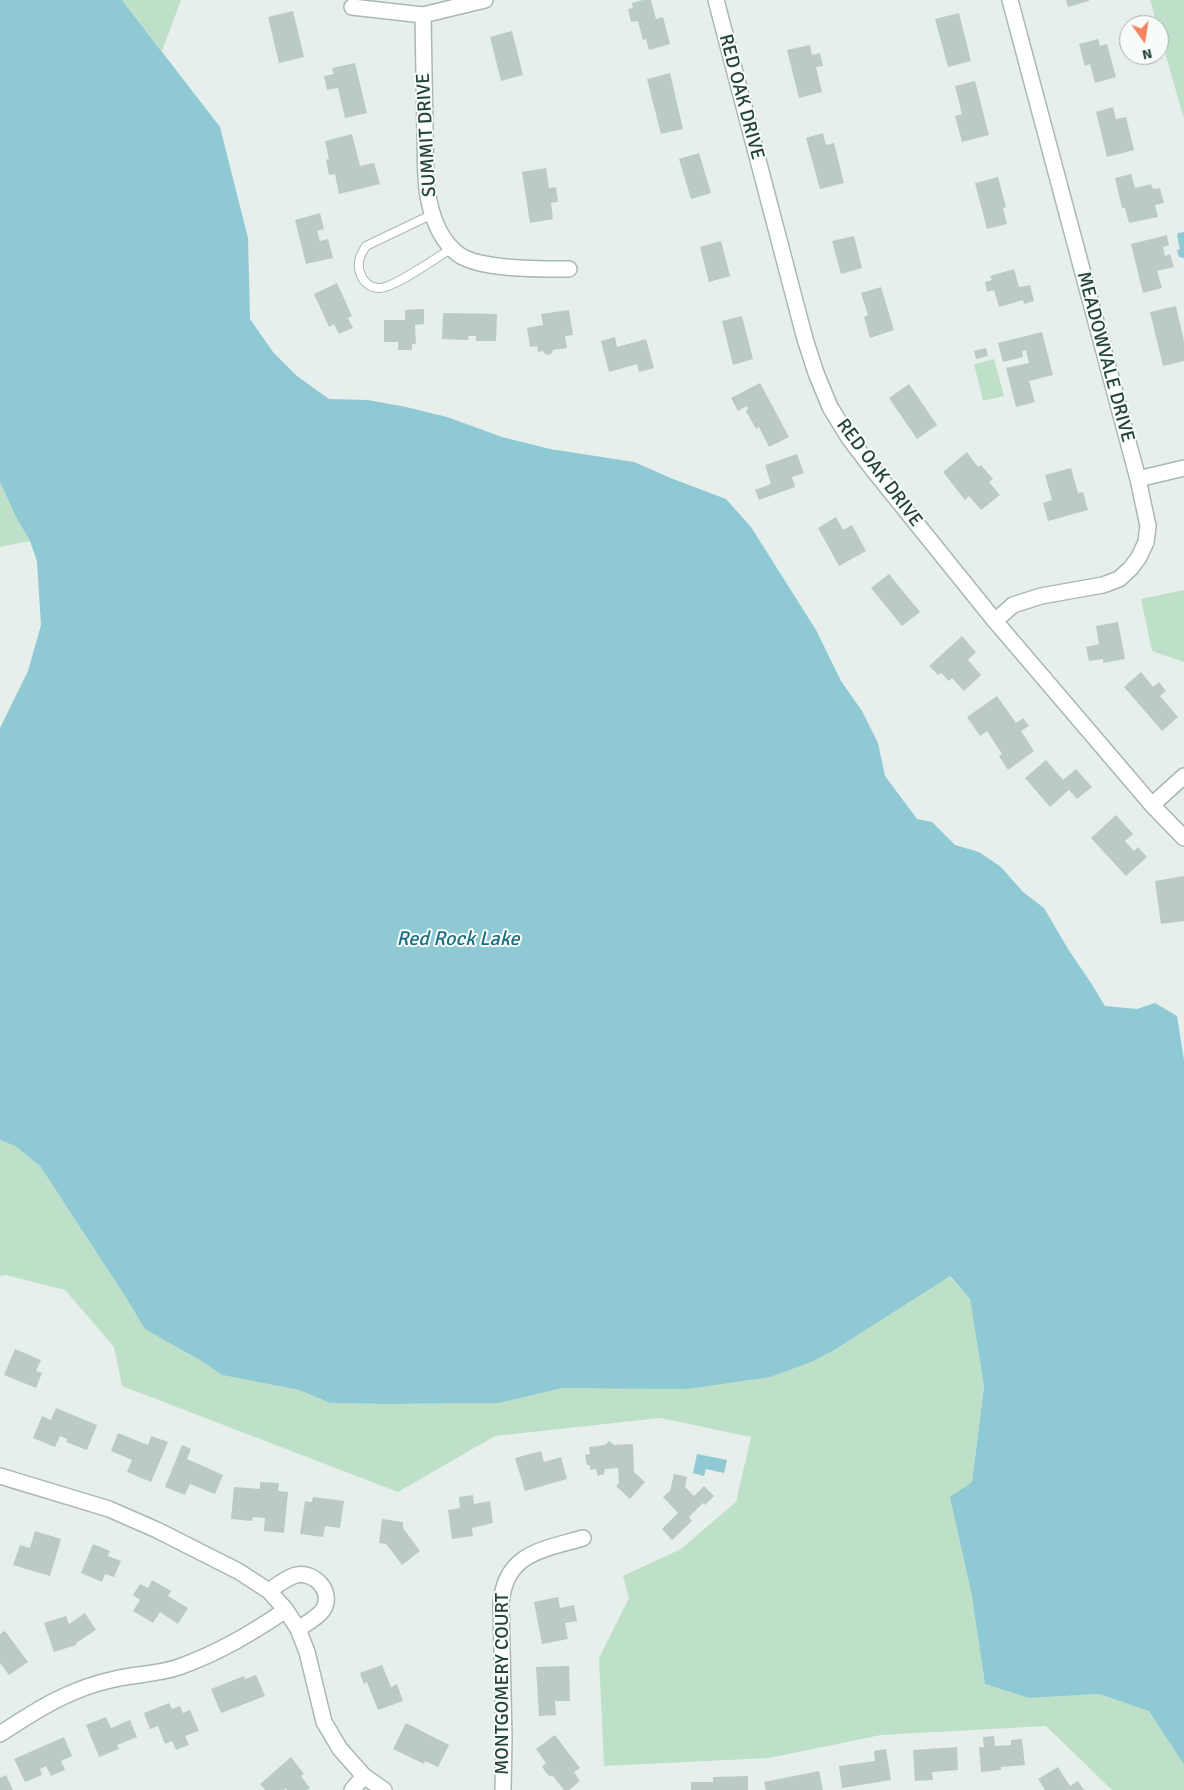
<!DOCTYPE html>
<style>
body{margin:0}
#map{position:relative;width:1184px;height:1790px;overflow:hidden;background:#e6efeb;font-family:Signika,sans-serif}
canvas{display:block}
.north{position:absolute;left:1119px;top:15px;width:50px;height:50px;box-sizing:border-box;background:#f7fbf9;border:1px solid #a3b1ad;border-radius:50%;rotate:167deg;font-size:14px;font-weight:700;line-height:20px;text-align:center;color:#24423a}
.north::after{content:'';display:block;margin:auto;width:18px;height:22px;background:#f4845f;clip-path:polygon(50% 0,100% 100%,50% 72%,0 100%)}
</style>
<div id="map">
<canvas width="1184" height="1790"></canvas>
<div class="north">N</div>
</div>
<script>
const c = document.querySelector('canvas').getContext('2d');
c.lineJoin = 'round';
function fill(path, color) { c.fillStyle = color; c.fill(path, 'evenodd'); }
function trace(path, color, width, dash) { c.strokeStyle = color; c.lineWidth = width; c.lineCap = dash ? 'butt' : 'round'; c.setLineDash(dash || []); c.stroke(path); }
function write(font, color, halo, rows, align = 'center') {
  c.font = font + ' Signika,sans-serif'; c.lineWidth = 4; c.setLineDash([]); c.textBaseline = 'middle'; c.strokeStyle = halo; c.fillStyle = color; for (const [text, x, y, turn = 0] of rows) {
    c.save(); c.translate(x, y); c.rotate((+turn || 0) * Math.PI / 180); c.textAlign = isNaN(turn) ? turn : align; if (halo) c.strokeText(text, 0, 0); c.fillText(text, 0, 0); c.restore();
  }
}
const green = new Path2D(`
 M122,0H181L162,51Z
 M1150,0H1184V119L1159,32V25H1157Z
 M994,359L1004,396L983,401L974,364Z
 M0,482L15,515L30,541L0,547Z
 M1184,590V662L1152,651L1141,599Z
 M0,1140L15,1146L40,1166L127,1299L200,1360L222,1375L299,1390L330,1403L387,1404L499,1403L563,1388H616L836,1349L949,1276L970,1299L984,1387L972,1482L971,1591L985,1684L1029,1698L1099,1694L1149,1711L1184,1765V1790H1112L1046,1726L881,1735L769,1758L604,1766L599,1658L629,1598L623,1576L681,1549L736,1502L751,1437L660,1418L495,1436L398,1492L122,1386L114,1347L65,1290L6,1275L0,1276Z`);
const water = new Path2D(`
 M0,0H122L220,127L248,238L250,319L273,352L297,376L329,399L368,400L406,407L447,417L502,437L550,449L634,462L673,479L726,499L751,527L816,630L841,681L862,711L878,743L885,776L917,819L932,822L955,845L979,852L1001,867L1023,892L1044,908L1068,949L1091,983L1105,1006L1137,1009L1155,1003L1177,1016L1184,1060V1765L1149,1711L1099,1694L1029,1698L985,1684L971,1591L950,1497L972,1482L984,1387L970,1299L950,1276L836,1349L811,1362L770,1377L687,1389L563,1388L499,1403L387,1404L330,1403L299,1390L222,1375L200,1360L145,1329L127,1299L40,1166L15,1146L0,1140V728L28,671L41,625L37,561L30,541L15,515L0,482Z
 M1184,232V258L1179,257L1177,250L1180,249L1177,236L1178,233Z
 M697,1454L727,1460L724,1473L706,1469L704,1476L693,1473Z`);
const building = new Path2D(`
 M643,0H651L656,19L663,17L670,44L649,50L646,39L643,40L638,21L631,22L628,9L633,8L632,3Z
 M1066,0H1089V1L1068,7Z
 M293,11L304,57L279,63L268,17Z
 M959,13L971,61L948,67L935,19Z
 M512,31L523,75L501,81L490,37Z
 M1098,39L1100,46L1107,44L1116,77L1095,83L1090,64L1085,66L1079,44Z
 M810,45L812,55L820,53L823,66L816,67L822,92L799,98L787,50Z
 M355,63L367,113L345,118L338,88L327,90L324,76L334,74L332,68Z
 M670,73L683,129L661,134L647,79Z
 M975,81L989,135L962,142L955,116L962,114L955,86Z
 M1113,107L1116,119L1126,117L1134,150L1107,157L1096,112Z
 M823,133L826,145L834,143L844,183L820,189L806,138Z
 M352,134L360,166L374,163L380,184L339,194L335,174L329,175L326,160L329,159L325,141Z
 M699,153L711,193L691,199L679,159Z
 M546,168L549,188L556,187L558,202L551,203L553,219L530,223L522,172Z
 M1131,174L1135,188L1151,184L1153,189L1160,188L1164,203L1155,205L1158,217L1129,223L1125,208H1122L1115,178Z
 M998,177L1006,207L1003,208L1007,224L987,229L975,183Z
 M320,213L324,229L317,231L320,241L328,239L333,258L306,264L295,220Z
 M1167,235L1169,245L1163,247L1165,256L1170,254L1174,267L1157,271L1162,288L1143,293L1131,244Z
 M854,236L862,268L841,274L832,241Z
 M721,241L730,276L709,282L700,247Z
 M1014,269L1019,287L1030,285L1034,301L1024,304L1023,300L999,307L994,290L987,292L985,282L992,280L990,276Z
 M337,283L352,316L348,318L353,328L339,334L334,324L329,327L314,294Z
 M881,287L894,330L870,338L864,317L868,315L861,293Z
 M1176,306L1184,341V361L1163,366L1150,312Z
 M424,309V324L415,325L416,344H412V350H398V342H384V320H405V310Z
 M569,310L573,335L565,336L567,348L552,350L553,352L551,354L546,355L543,351L538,352L537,346L530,347L527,328L543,325L541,314Z
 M443,313L497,314L496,341H476V336H469L468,340L442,339Z
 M742,316L753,359L733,365L722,321Z
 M1042,332L1053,375L1029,381L1035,402L1016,407L1006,368L1029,363L1026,350L1022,351L1023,357L1003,362L998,343Z
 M615,337L617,347L646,339L654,368L639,372L637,364L609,372L601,341Z
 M986,348L988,356L976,359L974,351Z
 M760,383L789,437L769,447L759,427L756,429L746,411L748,409L747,406L738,411L731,398Z
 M909,384L937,425L917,439L889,398Z
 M967,452L978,467L981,465L993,479L989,482L1000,495L981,510L969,496L965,500L943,472Z
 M797,454L804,473L792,477L795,487L759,500L755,490L771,484L765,465Z
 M1071,468L1078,493L1083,492L1088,510L1048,521L1043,503L1052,500L1045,475Z
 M836,517L843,530L852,525L866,551L839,566L818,528Z
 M889,574L920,612L902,626L871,588Z
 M1118,622L1125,659L1103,663V659L1089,661L1086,647L1099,644L1096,626Z
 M962,636L976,652L968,660L981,675L964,691L952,678L949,681L941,673L938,675L929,666Z
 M1141,672L1153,687L1159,682L1166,691L1160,696L1178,717L1162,731L1124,687Z
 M997,696L1016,723L1023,718L1029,726L1021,731L1034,751L1008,770L999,756L1002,754L987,731L980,736L967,717Z
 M1046,760L1063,780L1076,769L1092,787L1077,799L1069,790L1050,807L1025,778Z
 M1116,815L1133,834L1125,841L1134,851L1138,847L1147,857L1126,876L1091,838Z
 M1184,876V921L1161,924L1155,881Z
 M15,1349L41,1360L36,1371L42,1373L36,1388L4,1375Z
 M56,1408L97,1425L87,1450L66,1442L67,1439L60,1436L55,1447L33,1438L42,1416L51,1420Z
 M118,1433L148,1445L151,1436L168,1442L151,1482L127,1472L132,1460L111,1451Z
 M609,1441L614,1445L633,1444L634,1472L645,1482L630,1499L616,1486L619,1483L618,1468L605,1469L604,1474L598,1476L596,1469L590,1470V1465H587L585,1455L590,1454L589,1447L605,1445Z
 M182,1445L191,1449L187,1459L223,1475L215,1494L190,1484L185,1495L165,1487Z
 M541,1451L544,1462L561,1457L567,1479L525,1491L515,1458Z
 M674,1474L687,1477L685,1487L694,1496L704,1486L714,1496L705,1505L703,1503L689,1517L692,1521L672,1540L662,1529L678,1513L663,1497L670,1491Z
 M260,1482L279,1483L278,1491L288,1492L284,1533L264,1531L265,1518L253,1517L252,1521L231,1519L234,1487L260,1489Z
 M473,1495L474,1504L490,1501L493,1523L472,1528L473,1536L452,1539L448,1510L460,1508L459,1497Z
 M313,1497L344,1501L340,1528L325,1526L323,1537L300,1534L305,1501L312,1502Z
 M382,1519L403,1522V1528L420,1551L402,1565L386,1544L379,1543Z
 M35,1531L61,1539L50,1576L13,1565L20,1545L30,1548Z
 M93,1544L110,1551L108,1556L121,1561L114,1577L105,1574L102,1582L81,1573Z
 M152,1580L171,1591L168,1596L188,1608L178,1624L160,1612L153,1623L133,1611L140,1600L133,1595L140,1584L148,1588Z
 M558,1597L560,1608L574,1605L577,1621L565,1623L568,1639L542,1644L534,1602Z
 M85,1613L96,1630L76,1643V1645L54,1652L44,1623L66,1616L69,1624Z
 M5,1631L28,1662L9,1675L0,1663V1634Z
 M382,1665L391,1687L397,1684L403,1701L378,1710L367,1682L364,1684L360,1673Z
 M569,1666L570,1701H555L556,1715L539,1716L536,1667Z
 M256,1675L265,1696L221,1713L211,1689L244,1676L245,1679Z
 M169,1703L172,1709L180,1706L183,1713L190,1710L199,1731L185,1736L189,1745L176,1750L172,1741L165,1744L158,1726L150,1729L144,1713Z
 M106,1717L111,1728L130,1720L137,1737L117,1745L119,1749L99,1757L86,1725Z
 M406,1723L449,1745L438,1767L425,1761L424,1764L393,1749Z
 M555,1735L580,1768L574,1772L580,1781L569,1790H564L552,1775L550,1777L542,1767L546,1763L536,1749Z
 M994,1736L995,1746L1011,1745V1740L1022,1739L1025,1765L1001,1767V1770L981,1772L979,1747H984L983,1737Z
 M64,1737L72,1756L61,1761L65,1770L51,1776L46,1766L40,1769L42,1775L25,1782L14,1759Z
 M957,1747L958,1770L932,1772L933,1780L915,1781L913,1750Z
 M886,1749L891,1780L842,1788L839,1766L875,1761L874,1751Z
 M291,1757L304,1774L301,1776L310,1788L307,1790H287L286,1788L284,1790H265L260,1784Z
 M1058,1767L1070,1786L1078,1781L1084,1790H1045L1038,1779Z
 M819,1771L823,1790H766L764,1782Z
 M6,1775L13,1790H0V1778Z
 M748,1776V1790H691V1782H713V1777Z`);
const lane = new Path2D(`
 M433,214L366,246C360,255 356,264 361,275C363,281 370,288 378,288C391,290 438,257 452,248`);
const street = new Path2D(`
 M716,0L805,339L816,373L830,407L849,438L871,467L995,621L1152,805L1184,838
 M352,7L423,15L485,0
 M423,15C424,54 424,94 425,133C426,155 424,179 429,201C433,220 442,242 458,254C479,270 542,269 569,269
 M1138,479L1184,468
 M995,621L1013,605L1041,596L1103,585L1119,579L1131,568L1139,557L1146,542L1148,526L1138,479L1010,0
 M1152,805L1184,776
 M0,1476L109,1509L157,1530L238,1571L269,1591L286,1610L298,1629L307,1652L324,1722L340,1749L364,1776L384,1790
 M269,1591C277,1585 286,1578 296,1575C315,1571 334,1592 323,1610C317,1618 307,1623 298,1629
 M0,1734C38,1709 71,1688 115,1679C136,1674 159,1674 179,1667C220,1652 250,1634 286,1610
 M352,1790L364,1776
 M503,1790L504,1739L501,1604C505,1553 542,1550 583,1538`);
const streetNames = [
 ["RED OAK DRIVE",741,97,75],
 ["SUMMIT DRIVE",427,135,-93],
 ["MEADOWVALE DRIVE",1105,357,75],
 ["RED OAK DRIVE",879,473,53],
 ["MONTGOMERY COURT",503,1684,-90]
];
const waterNames = [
 ["Red Rock Lake",458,940]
];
fill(green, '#bfe0c8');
fill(water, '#8ec9d4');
fill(building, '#bbcac4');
trace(lane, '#a8b8b2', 10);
trace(street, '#a8b8b2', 18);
trace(lane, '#fff', 8);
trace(street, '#fff', 15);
write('19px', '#24423a', '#f7fbf9', streetNames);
write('italic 20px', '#1c6f80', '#f7fbf9', waterNames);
</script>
